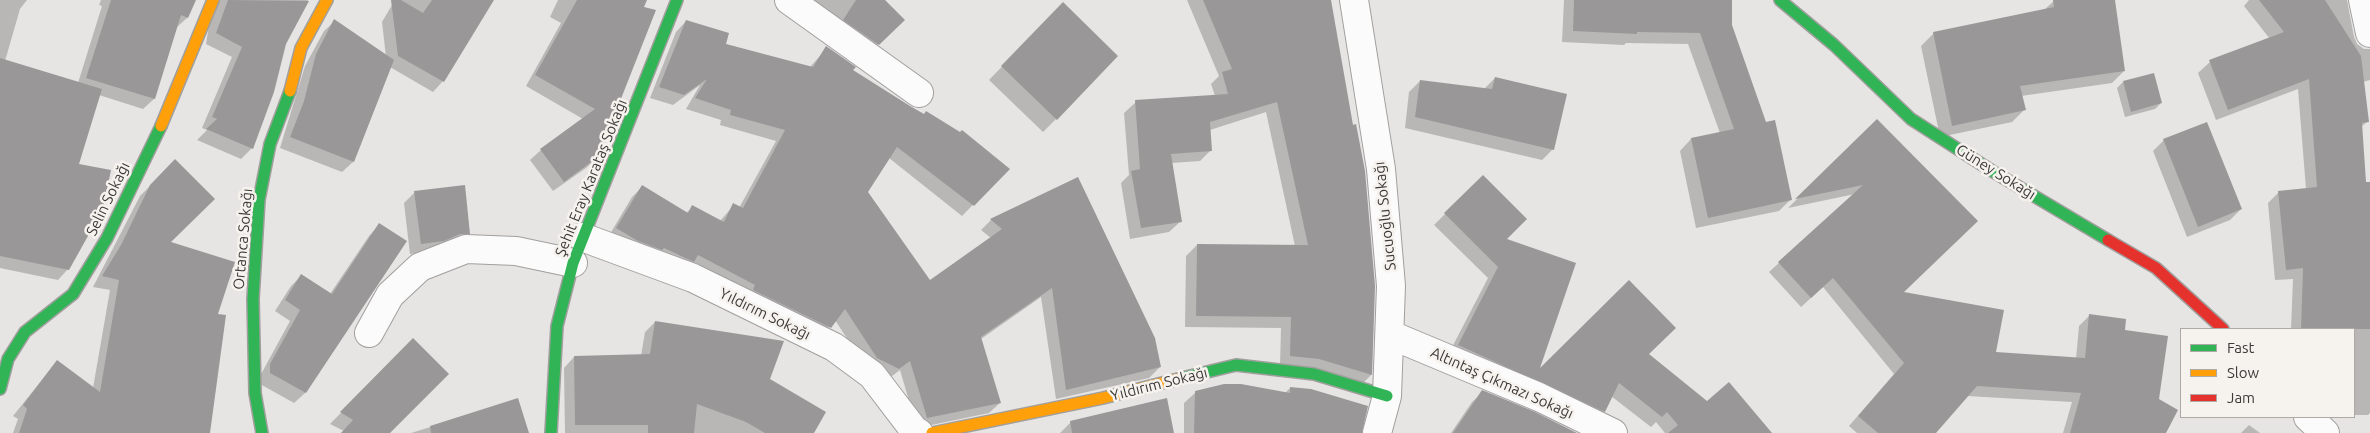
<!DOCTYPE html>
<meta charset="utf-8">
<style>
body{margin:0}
#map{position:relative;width:2370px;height:433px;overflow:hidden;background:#e7e5e3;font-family:Ubuntu,sans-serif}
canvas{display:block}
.legend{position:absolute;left:2180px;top:328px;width:175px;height:90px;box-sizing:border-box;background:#f6f3ef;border:1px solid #aca9a6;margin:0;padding:6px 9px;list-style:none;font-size:15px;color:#3c3b39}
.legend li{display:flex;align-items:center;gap:10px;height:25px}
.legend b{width:25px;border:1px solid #aca9a6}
</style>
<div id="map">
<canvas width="2370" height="433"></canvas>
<ul class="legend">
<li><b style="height:6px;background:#30b455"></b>Fast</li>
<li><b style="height:6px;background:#ff9f0a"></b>Slow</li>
<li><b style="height:6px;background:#e5322d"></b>Jam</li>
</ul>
</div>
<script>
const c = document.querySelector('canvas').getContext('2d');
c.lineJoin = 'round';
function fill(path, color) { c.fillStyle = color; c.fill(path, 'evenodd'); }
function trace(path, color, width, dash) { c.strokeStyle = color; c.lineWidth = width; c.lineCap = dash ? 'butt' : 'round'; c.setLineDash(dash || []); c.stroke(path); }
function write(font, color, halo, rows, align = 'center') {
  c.font = font + ' Ubuntu,sans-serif'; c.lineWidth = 5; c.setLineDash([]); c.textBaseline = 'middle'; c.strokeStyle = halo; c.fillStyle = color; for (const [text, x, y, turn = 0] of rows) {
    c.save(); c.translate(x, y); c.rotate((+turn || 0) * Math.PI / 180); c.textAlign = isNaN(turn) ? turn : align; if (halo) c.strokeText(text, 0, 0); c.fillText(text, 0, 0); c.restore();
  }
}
const shadow = new Path2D(`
 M0,0H27L20,9L5,61L78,83L102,6L99,5L101,0H195L187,18L176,28L154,99L143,109L99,95L77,165L68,269L58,280L0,268Z
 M213,0H308L286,40L252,148L241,159L197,140L207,130L202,128L232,57L206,44Z
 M395,0H492L443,81L433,92L390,67L353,162L342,172L280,148L305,66L324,31L335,21L386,57L382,22Z
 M558,0H646L597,157L586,168L553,191L530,160L541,150L583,119L526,86L561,23L550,17Z
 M796,0H884L903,20L867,55Z
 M1187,0H1327L1371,375L1360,386L1280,366L1281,328L1185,327L1186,256L1197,245L1295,246L1266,112L1210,130L1211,150L1200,161L1171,163L1181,221L1169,232L1130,239L1121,183L1129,175L1124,113L1136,102L1215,96L1211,84L1219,76Z
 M1564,0H1731V25L1791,199L1779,211L1696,228L1680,151L1691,139L1720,133L1688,44L1626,43L1624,45L1562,42Z
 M2114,0L2124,71L2112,83L2021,96L2024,110L2012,122L1940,137L1921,46L1934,33L2044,10L2054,1Z
 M2249,0H2347L2354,37L2357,44L2364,49H2370V80L2363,82L2368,121L2361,127L2365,184L2370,183V413L2368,415H2354V329H2291L2293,279L2275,280L2268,203L2279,192L2306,189L2298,89L2216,120L2198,73L2210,62L2270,39L2244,6Z
 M1050,17L1056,119L1043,132L989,80Z
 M686,21L725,44L810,67L827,48L851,70L1008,169L962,216L889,158L867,192L929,282L991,238L981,230L991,220L1077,179L1160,367L1149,378L1056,399L1041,297L981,339L1000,403L989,413L917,428L900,370L888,379L866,368L835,320L819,338L607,239L632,197L642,187L686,213L693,207L720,221L734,205L739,208L776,141L720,125L721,120L686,109L700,85L673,105L650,98L676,32Z
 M1495,78L1553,149L1542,160L1405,128L1409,92L1420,81L1484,89Z
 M2123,82L2161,103L2155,109L2125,117L2117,88Z
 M1877,120L1901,293L1995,353L2076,359L2079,326L2089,316L2123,331L2157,399L2164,433H2063L2072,402L1932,394L1935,433H1857L1849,426L1894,374L1823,287L1801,307L1769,272L1855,194L1788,208Z
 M2164,140L2241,209L2230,220L2187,237L2153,151Z
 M175,161L169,242L217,315L203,433H13L18,419L13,416L57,361L93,388L110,290L93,287L140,196Z
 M1483,176L1504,240L1537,373L1648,354L1707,403L1770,433H1665L1656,422L1651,427L1611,396L1604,411L1594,422L1448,355L1488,278L1434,225Z
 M415,192L469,233L459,244L432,251L410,254L404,203Z
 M379,225L405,242L305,393L294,403L260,384V376L290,321L275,311L291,286L301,276L330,294L369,236Z
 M655,322L769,379L812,433H565L564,368L574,357L641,356L645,332Z
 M413,340L388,433H343L344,431L330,424Z
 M1290,388L1361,433H1184V403L1195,393H1285Z
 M1483,392L1572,433H1451L1472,402Z
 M518,400L528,433H411Z
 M1071,422L1173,433H1060Z
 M2249,425L2260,433H2241Z`);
const building = new Path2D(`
 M111,0H196L188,18L181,15L155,99L86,78Z
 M228,0L309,1L286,44L274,92L253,149L206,129L217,119L212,117L242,47L216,33Z
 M391,0H401L423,13L432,0H494L444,82L398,56Z
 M577,0H647L644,7L656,10L598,157L564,182L540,149L595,109L535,75Z
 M856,0H885L905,20L879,45L843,20Z
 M1203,0H1331L1353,125L1356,124L1365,171L1375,286L1372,375L1319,359L1290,356L1291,317L1196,316L1197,244L1308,245L1277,102L1210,122L1212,151L1171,154L1182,222L1141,228L1131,171L1140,169L1135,100L1228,94L1222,72L1232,69Z
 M1574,0H1732V25L1766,122L1775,120L1792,200L1708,218L1691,138L1734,129L1700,33L1637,32V34L1573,31Z
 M2053,0H2115L2125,71L2020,86L2026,110L1952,126L1933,32L2054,7Z
 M2259,0H2325L2361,56L2369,122L2362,123L2366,182H2370V329H2301L2303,268L2286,270L2278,191L2317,187L2309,79L2228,110L2209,60L2284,32Z
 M1063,2L1118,56L1057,120L1001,66Z
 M334,19L394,60L354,162L290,137L304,101L316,54Z
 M686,20L729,33L726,44L813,67L826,46L856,67L853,70L910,106L924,114L926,111L960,132L962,130L1010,169L974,206L897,147L868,192L930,280L1002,229L990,219L1078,177L1155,338L1161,367L1066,390L1052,288L981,337L1001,403L927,418L910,361L899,369L877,358L845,309L831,328L753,290L755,285L698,255L694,262L664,248L662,250L638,241L616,228L642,185L688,213L692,205L724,222L733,203L743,208L785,130L730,115L731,110L695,98L707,79L684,95L659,87Z
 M0,58L102,89L79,164L111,170L103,209L69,270L0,256Z
 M2154,73L2162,103L2131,112L2123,81Z
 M1495,77L1567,94L1554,150L1415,117L1420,80L1492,89Z
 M1877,119L1978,221L1904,292L2004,310L1996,352L2085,358L2089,314L2126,319L2125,330L2168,336L2159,399L2178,410L2166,433H2070L2081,393L1977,386L1936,433H1878L1858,416L1904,363L1833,278L1811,298L1778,262L1863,185L1795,199Z
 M2207,122L2242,209L2198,227L2163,139Z
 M175,159L215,199L171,242L235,262L218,314L226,315L210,433H19L27,409L23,405L57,360L100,392L119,280L102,276L121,245L150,185Z
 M1483,175L1527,219L1507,239L1576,263L1540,368L1629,280L1676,328L1649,354L1707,401L1729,382L1772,433H1668L1678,425L1667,412L1662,417L1619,383L1605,412L1458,345L1498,267L1444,213Z
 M465,185L470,234H460L444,241L421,244L414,191Z
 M379,223L407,241L306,393L270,373V364L300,310L285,300L301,274L332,294Z
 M655,321L784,341L770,379L826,412L814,433H765L746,422L697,404L694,433H648V425H575L574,356L650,354Z
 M413,338L449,374L390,433H341L353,420L340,412Z
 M1224,384H1241L1290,393V387L1311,389L1368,406L1362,433H1194L1195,391Z
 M1482,390L1533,411L1577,433H1453Z
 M518,398L529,433H431L430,426Z
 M1167,398L1174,433H1072L1070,421Z`);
const street = new Path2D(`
 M789,0L919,93
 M1354,0L1381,169L1391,286L1387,396L1377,433
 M2363,0L2370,33
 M582,237L693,278L834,347L872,375L914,430L919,433
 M369,333L390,295L420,267L466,249L516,251L573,263
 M1391,335L1539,397L1613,433
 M2308,417L2325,433`);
const fast = new Path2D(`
 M1780,0L1834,45L1911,119L1992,171L2108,240
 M1182,378L1236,365L1314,374L1387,396
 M0,389L8,359L25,332L73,294L107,238L161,126
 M262,433L255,393L253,299L259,200L270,144L290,91
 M551,433L557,326L573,263L677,0`);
const slow = new Path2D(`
 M290,91L301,48L327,0
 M161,126L213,0
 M932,433L1103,398L1182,378`);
const jam = new Path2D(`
 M2108,240L2156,268L2223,329`);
const streetNames = [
 ["Güney Sokağı",1996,172,32],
 ["Şehit Eray Karataş Sokağı",591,178,-68],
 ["Selin Sokağı",108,199,-64],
 ["Sucuoğlu Sokağı",1385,216,-96],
 ["Ortanca Sokağı",243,239,-85],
 ["Yıldırım Sokağı",765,314,26],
 ["Altıntaş Çıkmazı Sokağı",1502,383,24],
 ["Yıldırım Sokağı",1159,384,-14]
];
fill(shadow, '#0003');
fill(building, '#999798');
trace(street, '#a19f9e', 30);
trace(fast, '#a19f9e', 14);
trace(slow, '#a19f9e', 14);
trace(jam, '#a19f9e', 14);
trace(street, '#fbfbfb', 28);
trace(fast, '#30b455', 11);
trace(slow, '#ff9f0a', 11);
trace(jam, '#e5322d', 11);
write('15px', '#3c3b39', '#f6f3ef', streetNames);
</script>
